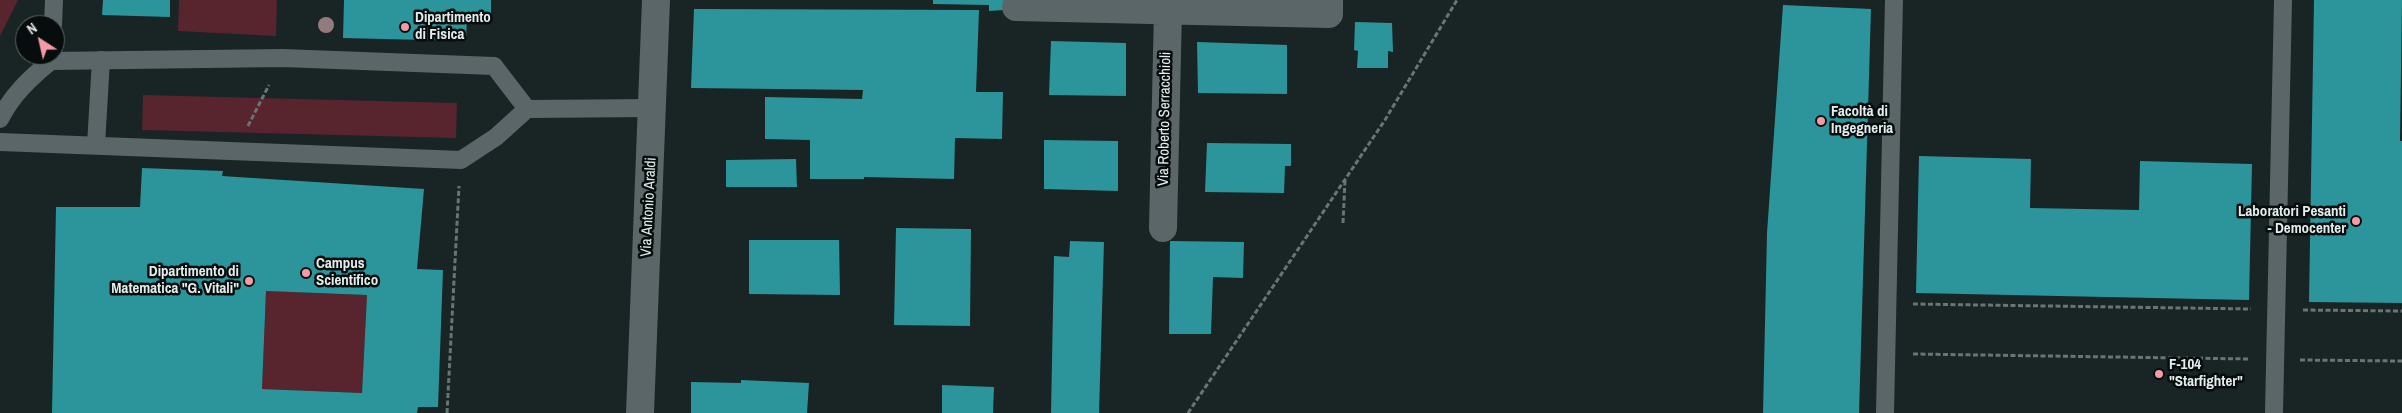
<!DOCTYPE html>
<meta charset="utf-8">
<style>
body{margin:0}
#map{position:relative;width:2402px;height:413px;overflow:hidden;background:#192424;font-family:"Archivo Narrow",sans-serif}
canvas{display:block}
.north{position:absolute;left:15px;top:15px;width:50px;height:50px;box-sizing:border-box;background:#070c0c;border:1px solid #5f6666;border-radius:50%;rotate:325deg;font-size:14px;font-weight:700;line-height:20px;text-align:center;color:#e4ecec}
.north::after{content:'';display:block;margin:auto;width:18px;height:22px;background:#f49aa6;clip-path:polygon(50% 0,100% 100%,50% 72%,0 100%)}
</style>
<div id="map">
<canvas width="2402" height="413"></canvas>
<div class="north">N</div>
</div>
<script>
const c = document.querySelector('canvas').getContext('2d');
c.lineJoin = 'round';
function fill(path, color) { c.fillStyle = color; c.fill(path, 'evenodd'); }
function trace(path, color, width, dash) { c.strokeStyle = color; c.lineWidth = width; c.lineCap = dash ? 'butt' : 'round'; c.setLineDash(dash || []); c.stroke(path); }
function write(font, color, halo, rows, align = 'center') {
  c.font = font + ' "Archivo Narrow",sans-serif'; c.lineWidth = 5; c.setLineDash([]); c.textBaseline = 'middle'; c.strokeStyle = halo; c.fillStyle = color; for (const [text, x, y, turn = 0] of rows) {
    c.save(); c.translate(x, y); c.rotate((+turn || 0) * Math.PI / 180); c.textAlign = isNaN(turn) ? turn : align; if (halo) c.strokeText(text, 0, 0); c.fillText(text, 0, 0); c.restore();
  }
}
const green = new Path2D(`
 M0,0H18L0,36Z
 M179,0H277L276,36L178,31Z
 M143,95L457,103L456,138L142,130Z
 M266,291L367,295L362,393L262,389Z`);
const building = new Path2D(`
 M103,0H170V17L102,15Z
 M344,0H491V17L467,16L466,41L343,38Z
 M933,0H1004V10L989,11V5L933,4Z
 M2314,0H2402L2400,141H2402V303L2309,302Z
 M1783,5L1871,9L1859,413H1763L1767,233Z
 M694,9L979,10L976,92H1003L1002,139L955,138L954,179L864,177V179H810V140L765,139V97L862,99L863,90L691,88Z
 M1355,22L1392,23L1393,52L1388,51V68H1357L1358,51L1354,50Z
 M1051,41L1126,43V96L1049,95Z
 M1197,42L1287,45V94L1198,93Z
 M1044,140L1118,141V191L1044,189Z
 M1207,143L1291,144V166H1285L1284,193L1205,192Z
 M1919,156L2031,159L2030,208L2139,210L2140,161L2252,164L2249,300L1916,293Z
 M796,159L797,187H726V160Z
 M142,168L223,171L222,176L424,189L417,269L443,270L438,407H418L417,413H52L56,207H140ZM266,291L367,295L362,393L262,389Z
 M896,228L971,229L970,326L894,325Z
 M749,240H839L840,295L749,294Z
 M1070,241L1104,242L1099,413H1051L1054,256L1069,257Z
 M1170,241L1244,242L1243,278L1213,277L1211,334H1169Z
 M741,380L809,383L807,413H691V382L741,383Z
 M942,385L994,387L993,413H942Z`);
const path = new Path2D(`
 M248,126L269,85
 M1343,223L1345,180
 M1913,304L2251,309
 M2303,310L2402,311
 M1913,354L2249,359
 M2300,360L2402,361
 M447,413L459,186
 M1188,413L1385,120L1457,0`);
const lane = new Path2D(`
 M53,25L54,0
 M0,119C12,95 30,78 51,61L283,58L494,66L527,109
 M0,142L461,160L496,137L527,109L653,108
 M96,145L101,60
 M1885,413L1894,0
 M2274,413L2283,0`);
const street = new Path2D(`
 M1016,7L1329,14V0
 M1163,228L1168,10
 M640,413L656,0`);
const trees = [
 [326,25]
];
const markers = [
 [405,27,5,"#f49aa6"],
 [1821,121,5,"#f49aa6"],
 [2356,221,5,"#f49aa6"],
 [306,273,5,"#f49aa6"],
 [249,281,5,"#f49aa6"],
 [2159,374,5,"#f49aa6"]
];
const poiNames = [
 ["Dipartimento",415,18],
 ["di Fisica",415,35],
 ["Facoltà di",1831,112],
 ["Ingegneria",1831,129],
 ["Laboratori Pesanti",2346,212,"right"],
 ["- Democenter",2346,229,"right"],
 ["Campus",316,264],
 ["Scientifico",316,281],
 ["Dipartimento di",239,272,"right"],
 ["Matematica \"G. Vitali\"",239,289,"right"],
 ["F-104",2169,365],
 ["\"Starfighter\"",2169,382]
];
const streetNames = [
 ["Via Roberto Serracchioli",1165,119,-89],
 ["Via Antonio Araldi",649,207,-87]
];
fill(green, '#58242d');
fill(building, '#2b959b');
trace(path, '#6a7474', 3, [5, 2.5]);
trace(lane, '#5a6667', 18);
trace(street, '#5a6667', 28);
c.fillStyle = '#927b7e';
for (const [x, y] of trees) { c.beginPath(); c.arc(x, y, 8, 0, 2 * Math.PI); c.fill(); }
for (const [x, y, r, color] of markers) { const dot = new Path2D(); dot.arc(x, y, r, 0, 2 * Math.PI); c.fillStyle = color; c.fill(dot); trace(dot, '#070c0c', 2); }
write('bold 15px', '#e4ecec', '#070c0c', poiNames, 'left');
write('15px', '#e4ecec', '#070c0c', streetNames);
</script>
